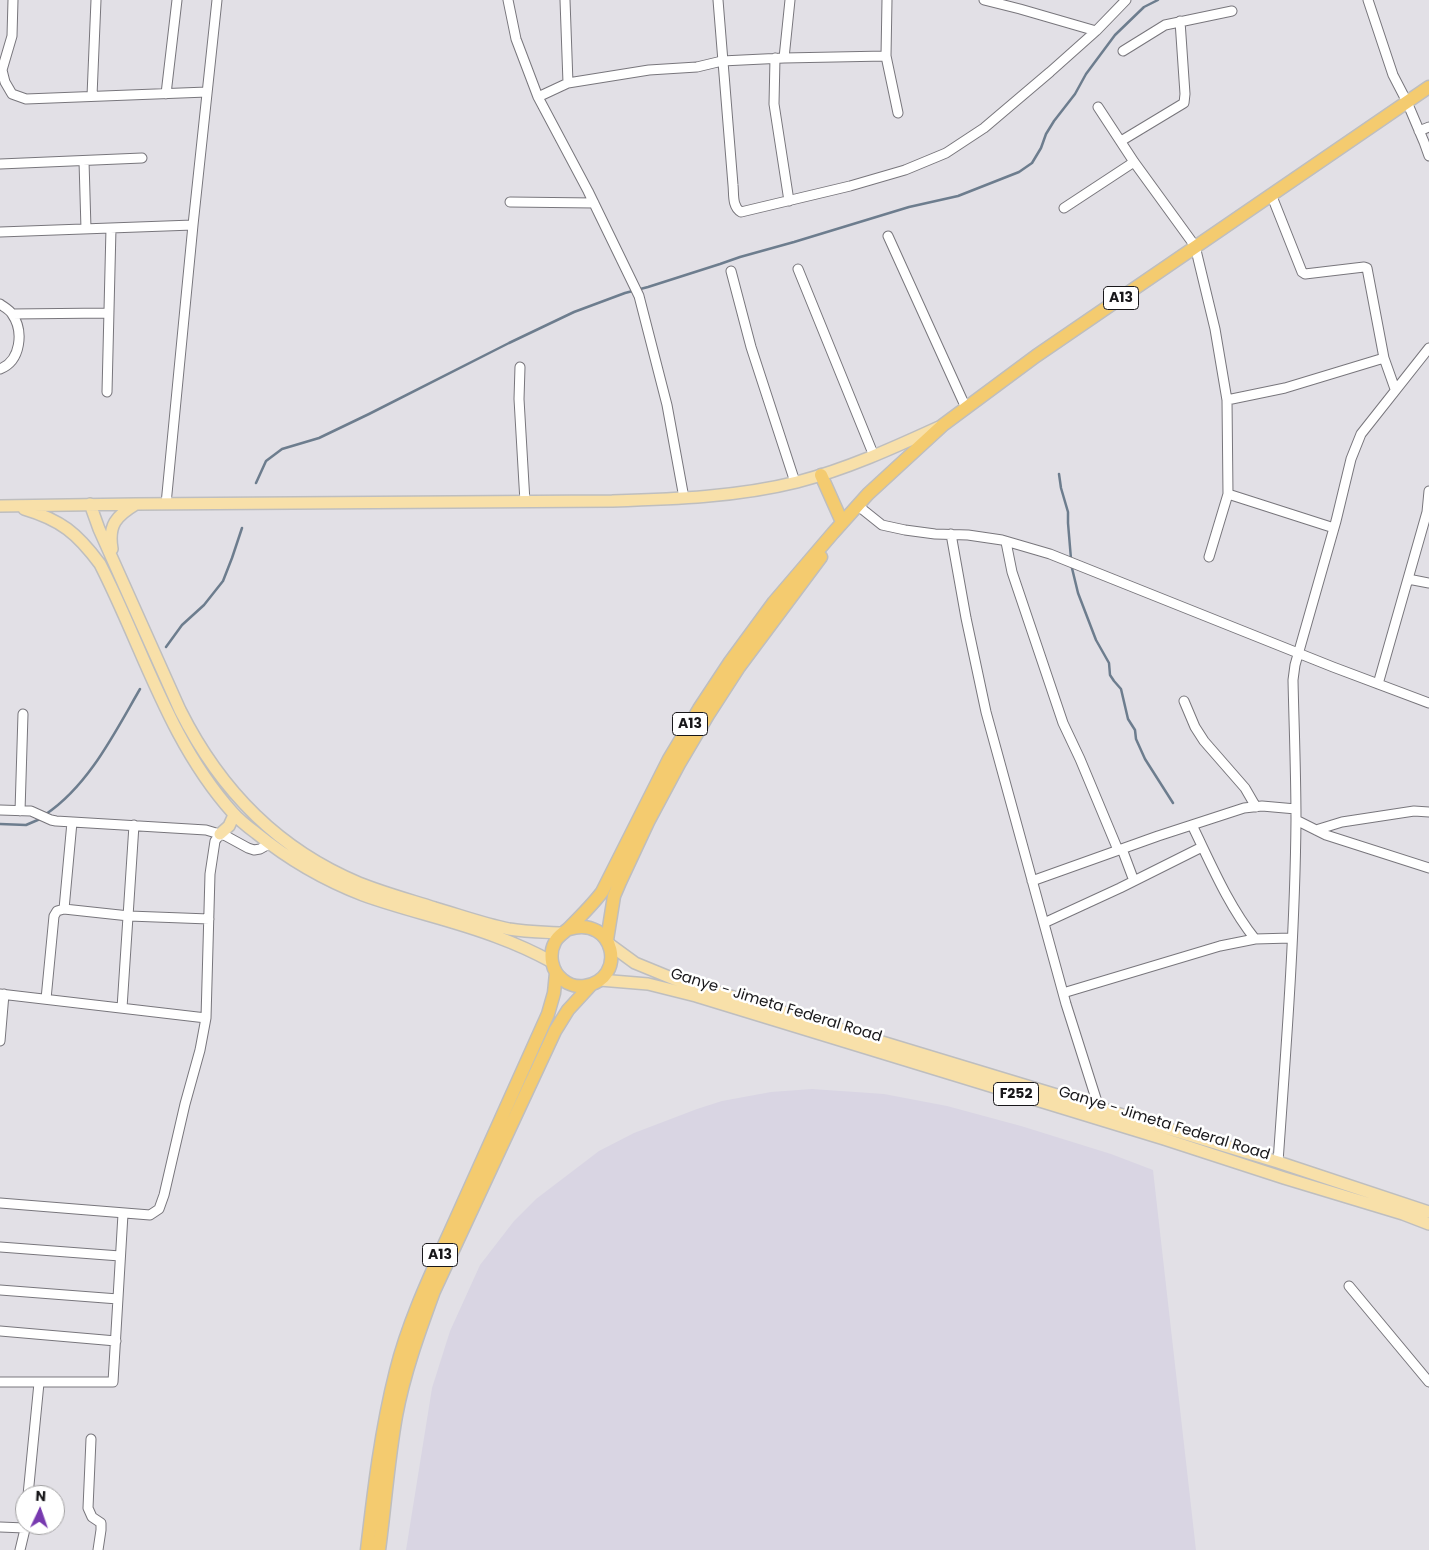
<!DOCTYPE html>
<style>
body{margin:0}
#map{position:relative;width:1429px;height:1550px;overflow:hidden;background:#e2e0e6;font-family:Poppins,sans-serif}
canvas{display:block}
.north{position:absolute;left:15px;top:1485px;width:50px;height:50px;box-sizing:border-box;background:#fff;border:1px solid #a3a2a3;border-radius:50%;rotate:3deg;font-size:14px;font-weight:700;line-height:20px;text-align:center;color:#18171a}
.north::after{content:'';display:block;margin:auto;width:18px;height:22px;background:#7739af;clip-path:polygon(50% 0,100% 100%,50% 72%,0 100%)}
</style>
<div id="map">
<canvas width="1429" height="1550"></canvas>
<div class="north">N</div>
</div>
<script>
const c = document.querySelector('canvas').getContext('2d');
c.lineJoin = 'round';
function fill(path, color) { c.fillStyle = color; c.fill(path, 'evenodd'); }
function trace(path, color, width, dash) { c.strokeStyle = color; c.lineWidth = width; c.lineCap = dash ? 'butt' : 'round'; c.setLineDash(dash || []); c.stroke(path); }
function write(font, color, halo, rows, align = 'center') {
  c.font = font + ' Poppins,sans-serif'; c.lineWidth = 5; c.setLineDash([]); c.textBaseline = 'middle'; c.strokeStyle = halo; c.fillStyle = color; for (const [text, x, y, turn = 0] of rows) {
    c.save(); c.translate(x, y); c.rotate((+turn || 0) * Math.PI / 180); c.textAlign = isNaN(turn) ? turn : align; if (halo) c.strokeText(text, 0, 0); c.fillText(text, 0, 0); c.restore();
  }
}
const built = new Path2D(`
 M812,1089L884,1094L947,1106L1021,1126L1111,1154L1153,1170L1196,1550H406L432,1388L450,1331L480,1265L514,1221L536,1199L599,1151L634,1133L697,1109L722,1101L771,1092Z`);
const stream = new Path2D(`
 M1059,474L1061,488L1068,512V523L1071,559
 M256,483L266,461L282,449L319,438L369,414L509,343L574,312L625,293L648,287L720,264L740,257L794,242L909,207L958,196L1019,172L1032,163L1041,148L1046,134L1054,121L1075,94L1086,74L1115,35L1144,7L1158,0
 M1071,564L1078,593L1096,640L1109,663L1110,675L1114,681L1121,689L1128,719L1135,730L1136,739L1145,759L1173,803
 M166,647L182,625L204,605L223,581L232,558L242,528
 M46,814C89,785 115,732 140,689
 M0,824L26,825L40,819`);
const minor = new Path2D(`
 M13,0L12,36L2,70L5,82L12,94L26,99L207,92
 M508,0L516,39L538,97L588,191L639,296L667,405L684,498
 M565,0L568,83
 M718,0L733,185C734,194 732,207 741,212L850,186L905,170L946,153L984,128L1050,72L1096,31L1126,0
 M887,0L886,56L898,113
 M984,0L1020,9L1096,31
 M1368,0L1393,75L1407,102L1424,142L1429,156
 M1123,51L1165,25L1232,11
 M775,58L774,104L789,201
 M784,58L790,0
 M166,94L177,0
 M92,96L96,0
 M538,97L568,83L649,70L697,67L722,61L784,58L886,56
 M1098,107L1134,162L1195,246L1215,329L1227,400L1228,494L1209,557
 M1419,131L1429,127
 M1121,141L1184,103L1185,94L1180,21
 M84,161L86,229
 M0,164L142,158
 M1271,194L1302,272L1305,274L1364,267L1367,268L1384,358L1395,389
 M510,202L594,203
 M1064,208L1134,162
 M0,232L193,225
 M888,236L966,408
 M798,269L874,456
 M731,271L751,347L795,482
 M0,304C4,307 10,310 12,314C24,331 21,361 0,369
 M12,314L108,313
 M520,367L519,399L525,502
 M107,392L111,228
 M1227,400L1285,388L1384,358
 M1228,494L1334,528
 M166,504L193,225L217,0
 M857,505L882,525L905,530L935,534L968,535L1002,540L1050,554L1333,667L1429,703
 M951,534L966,618L986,712L1066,1004L1099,1108
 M1006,542L1012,572L1063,723L1080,759L1118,850
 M1408,579L1429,583
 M1378,684L1427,512L1429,491
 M1184,701L1195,727L1204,741L1245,788L1256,807
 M0,810L31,811L51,820L56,821L206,830L226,836L248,848L254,850L260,849L269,844
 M20,811L23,714
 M1296,820L1326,835L1429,868
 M1192,825C1211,864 1228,905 1255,939
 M1316,830L1342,822L1414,811L1429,812
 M1122,849L1134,881
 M1032,881L1158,836L1244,808L1262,806L1296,809
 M64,909L72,822
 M1044,923L1120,888L1202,847
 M1063,993L1220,946L1255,939L1291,938
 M0,994L206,1018
 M46,999L54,916L57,911L64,909L129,916L209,919
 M122,1008L134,825
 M0,1041L4,994
 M1278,1162C1286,1049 1295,934 1296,820C1296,773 1294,726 1293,680L1295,665L1336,521L1351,459L1361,434L1429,348
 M0,1203L150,1215L159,1209L164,1195L185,1104L200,1050L206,1018L210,874L215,841L220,834
 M0,1247L120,1256
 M1349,1286L1429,1382
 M0,1290L118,1299
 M0,1331L116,1341
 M0,1382H113L123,1214
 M91,1439L88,1508L92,1517L101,1523V1530L98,1550
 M28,1495L39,1383
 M0,1527L25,1528
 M20,1550L26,1525`);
const major = new Path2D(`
 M90,504L99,529L180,710C219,788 277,849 359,883C384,893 410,900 435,908C459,915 484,924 509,929C526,932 544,932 562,933
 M0,506L136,504L612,501C674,499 737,497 797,482C847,469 893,448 939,427
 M24,509C61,520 77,533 100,564C143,648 169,742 233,813C240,821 248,827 256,833C288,859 324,880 363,895C407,911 453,920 497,937C516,944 534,952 552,962
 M112,549C108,525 116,516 136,504
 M220,834L229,826L234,815
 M609,944L635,963L674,979L1278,1162L1429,1212
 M600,980L648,984L696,996L1164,1139L1284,1178L1403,1214L1429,1224`);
const highway = new Path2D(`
 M821,475L842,522
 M569,929C615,915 628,979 585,986C578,987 569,985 563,980C552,972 548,955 555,942C558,935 566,932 571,926C582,915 593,904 602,892L669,759L699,709L730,662L774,602L833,533L868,494L943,425L1036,356L1429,87
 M607,940L614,896L620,882L648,822L679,764L708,715L739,667L821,557
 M367,1550C374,1490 381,1430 396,1371C409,1319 433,1270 455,1221C486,1152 517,1083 548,1014L554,993L556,973
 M379,1550C385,1505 388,1461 396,1416C404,1373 419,1332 434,1291L555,1031L568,1010L591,985`);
const shields = [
 [1121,298,35],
 [690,724,35],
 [1016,1094,45],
 [440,1255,35]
];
const shieldNames = [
 ["A13",1121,298],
 ["A13",690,724],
 ["F252",1016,1094],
 ["A13",440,1255]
];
const streetNames = [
 ["Ganye - Jimeta Federal Road",776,1006,17],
 ["Ganye - Jimeta Federal Road",1164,1124,17]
];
fill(built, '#d9d5e3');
trace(stream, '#6d7d8e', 2.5);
trace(minor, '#78767c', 11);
trace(major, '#bebebf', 14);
trace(highway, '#bebebf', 15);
trace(minor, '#fff', 9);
trace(major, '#f8e0a9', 11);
trace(highway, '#f4cb6f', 12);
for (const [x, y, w] of shields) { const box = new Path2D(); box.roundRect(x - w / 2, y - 11.5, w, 23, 4); c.fillStyle = '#fff'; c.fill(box); trace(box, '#18171a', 1); }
write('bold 14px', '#18171a', null, shieldNames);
write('15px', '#18171a', '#fff', streetNames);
</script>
